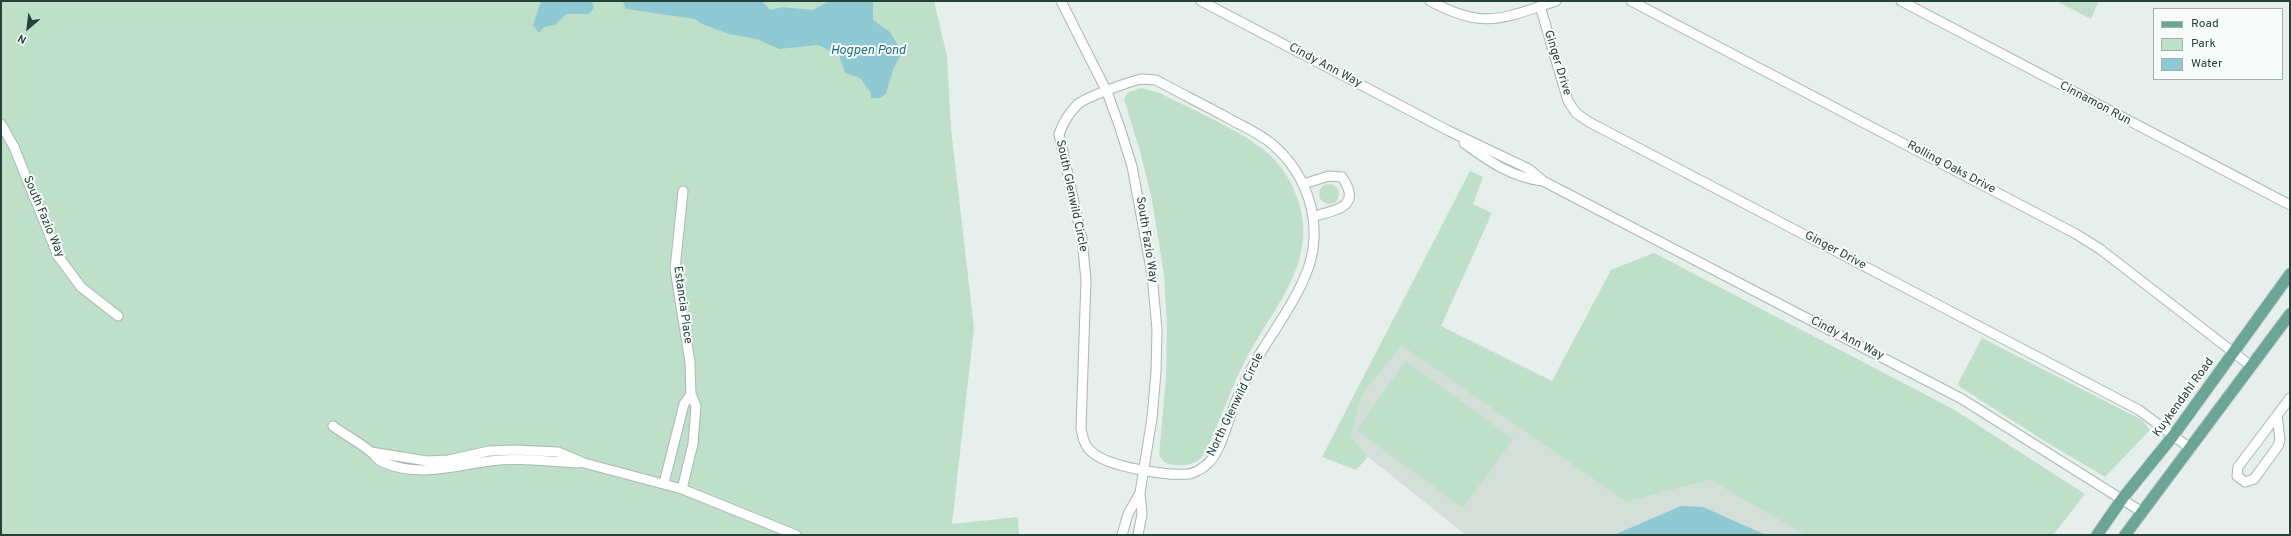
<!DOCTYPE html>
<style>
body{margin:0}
#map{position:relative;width:2291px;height:536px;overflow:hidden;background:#e6efeb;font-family:Overpass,sans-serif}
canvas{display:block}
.frame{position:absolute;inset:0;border:2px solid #24423a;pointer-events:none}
.legend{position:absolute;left:2153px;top:8px;width:130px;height:72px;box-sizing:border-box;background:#f7fbf9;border:1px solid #a3b1ad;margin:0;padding:5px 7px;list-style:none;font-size:12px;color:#24423a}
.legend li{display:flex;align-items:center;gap:8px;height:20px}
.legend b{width:20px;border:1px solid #a3b1ad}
.north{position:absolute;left:8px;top:8px;width:40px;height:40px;-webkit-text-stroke:3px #f7fbf9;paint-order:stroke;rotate:208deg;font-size:11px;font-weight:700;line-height:16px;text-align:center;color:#24423a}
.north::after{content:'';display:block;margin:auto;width:14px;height:18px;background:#24423a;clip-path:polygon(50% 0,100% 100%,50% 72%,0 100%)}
</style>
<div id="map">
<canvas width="2291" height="536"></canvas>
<div class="frame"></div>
<ul class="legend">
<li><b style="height:5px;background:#6aa596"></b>Road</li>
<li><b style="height:11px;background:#bfe0c8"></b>Park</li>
<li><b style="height:11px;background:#8ec9d4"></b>Water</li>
</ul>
<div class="north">N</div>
</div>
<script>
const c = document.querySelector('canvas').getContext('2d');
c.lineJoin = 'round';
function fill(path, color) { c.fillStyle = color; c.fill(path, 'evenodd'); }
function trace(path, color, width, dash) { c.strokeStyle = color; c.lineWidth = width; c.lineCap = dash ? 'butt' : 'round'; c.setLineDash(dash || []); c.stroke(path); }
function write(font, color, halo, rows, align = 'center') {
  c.font = font + ' Overpass,sans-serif'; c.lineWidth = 4; c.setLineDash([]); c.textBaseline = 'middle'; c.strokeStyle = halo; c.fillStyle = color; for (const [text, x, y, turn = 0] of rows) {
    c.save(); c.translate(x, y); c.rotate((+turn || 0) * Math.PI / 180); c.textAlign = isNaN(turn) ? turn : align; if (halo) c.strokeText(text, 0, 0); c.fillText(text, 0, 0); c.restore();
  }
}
const built = new Path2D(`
 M1402,346L1626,502L1710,480L1805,535H1466L1368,457L1351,436L1363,393Z`);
const green = new Path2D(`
 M1,1H934L947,56L951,129L974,328L952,524L1018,517L1019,535H1Z
 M2056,1H2099L2091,19Z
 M1142,88L1160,93C1192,110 1248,133 1272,157C1286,171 1295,188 1300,207C1316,266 1270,312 1245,361C1229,391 1220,423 1205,453C1195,467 1181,467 1165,463L1159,456L1166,377L1167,326L1164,275L1152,200L1140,151L1124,99L1128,92Z
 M1470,171L1483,177L1473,204L1492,213L1441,326L1552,381L1611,270L1654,253L1953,409L2085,494L2053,535H1805L1710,480L1626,502L1402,346L1363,393L1351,436L1368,457L1356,470L1322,457Z
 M1319 194a10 10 0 1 1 20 0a10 10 0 1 1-20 0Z
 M1982,338L2142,420L2150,430L2105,477L2043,440L1957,385Z
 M1406,361L1513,439L1463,508L1356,430Z`);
const water = new Path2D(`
 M541,1H592L594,8L589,14H566L555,25L544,27L539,33L533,25Z
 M614,1H762L770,10L782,7L813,10L829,1H873V20L890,32L902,52L893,70L886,94L880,98H871V93L860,78L845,73L839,55L818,45L779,49L757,39L729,34L702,24L695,19L626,9L623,2Z
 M1681,506L1703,507L1766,535H1614Z`);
const minor = new Path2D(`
 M1061,1L1107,92L1119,125L1132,166L1152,275L1157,329L1156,372L1152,418L1140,493L1142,514L1138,535
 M1201,1L1449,131L1529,169L1543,181L1962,399L2142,512
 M1430,1C1484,30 1501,19 1556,1
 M1631,1L2076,234L2100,249L2251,366
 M1901,1L2290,205
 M1540,6L1568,101L1576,113L1589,122L2139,410L2191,449
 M1141,79L1156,80C1180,93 1204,105 1228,118C1242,126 1259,133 1272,144C1307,174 1323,221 1309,266C1297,301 1272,332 1254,364C1248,375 1242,387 1237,399C1228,417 1222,453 1206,465C1202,469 1194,473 1189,474C1166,476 1110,467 1093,453C1084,446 1083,438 1081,428L1086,280L1082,239L1059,134C1063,123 1068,114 1077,105C1085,97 1129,82 1141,79Z
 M1,124L14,147L58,256L81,287L118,316
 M1464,143C1488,161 1513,178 1543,181
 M1303,184L1329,176L1342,177C1362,206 1338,210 1314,216
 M2277,415L2280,440L2278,446L2254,479L2245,482L2237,476L2238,467L2290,398
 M333,426C345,435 359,442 371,452C375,455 378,460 382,462C420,478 452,466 490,461C519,457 549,462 578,463
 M371,452L427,461L449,460L489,451L516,450L558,452L584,463L682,489L796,535
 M664,483L684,404L691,394
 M682,489L693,444L696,406L691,394L690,362L675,269L683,191
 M1122,535L1128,514L1140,493`);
const major = new Path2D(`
 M2097,535L2122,499L2173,436L2290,274
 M2125,535L2290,314`);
const streetNames = [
 ["Ginger Drive",1557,63,73],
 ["Cindy Ann Way",1325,66,28],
 ["Cinnamon Run",2095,104,28],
 ["Rolling Oaks Drive",1951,168,28],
 ["South Glenwild Circle",1071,196,78],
 ["South Fazio Way",43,217,67],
 ["South Fazio Way",1146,240,81],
 ["Ginger Drive",1835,251,28],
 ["Estancia Place",682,305,82],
 ["Cindy Ann Way",1847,339,27],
 ["Kuykendahl Road",2184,398,-54],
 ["North Glenwild Circle",1236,405,-64]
];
const waterNames = [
 ["Hogpen Pond",868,51]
];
fill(built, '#d4dfda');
fill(green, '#bfe0c8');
fill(water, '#8ec9d4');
trace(minor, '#a8b8b2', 11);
trace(major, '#c2cac8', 13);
trace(minor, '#fff', 9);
trace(major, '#6aa596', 11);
write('12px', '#24423a', '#f7fbf9', streetNames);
write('italic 13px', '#1c6f80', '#f7fbf9', waterNames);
</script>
